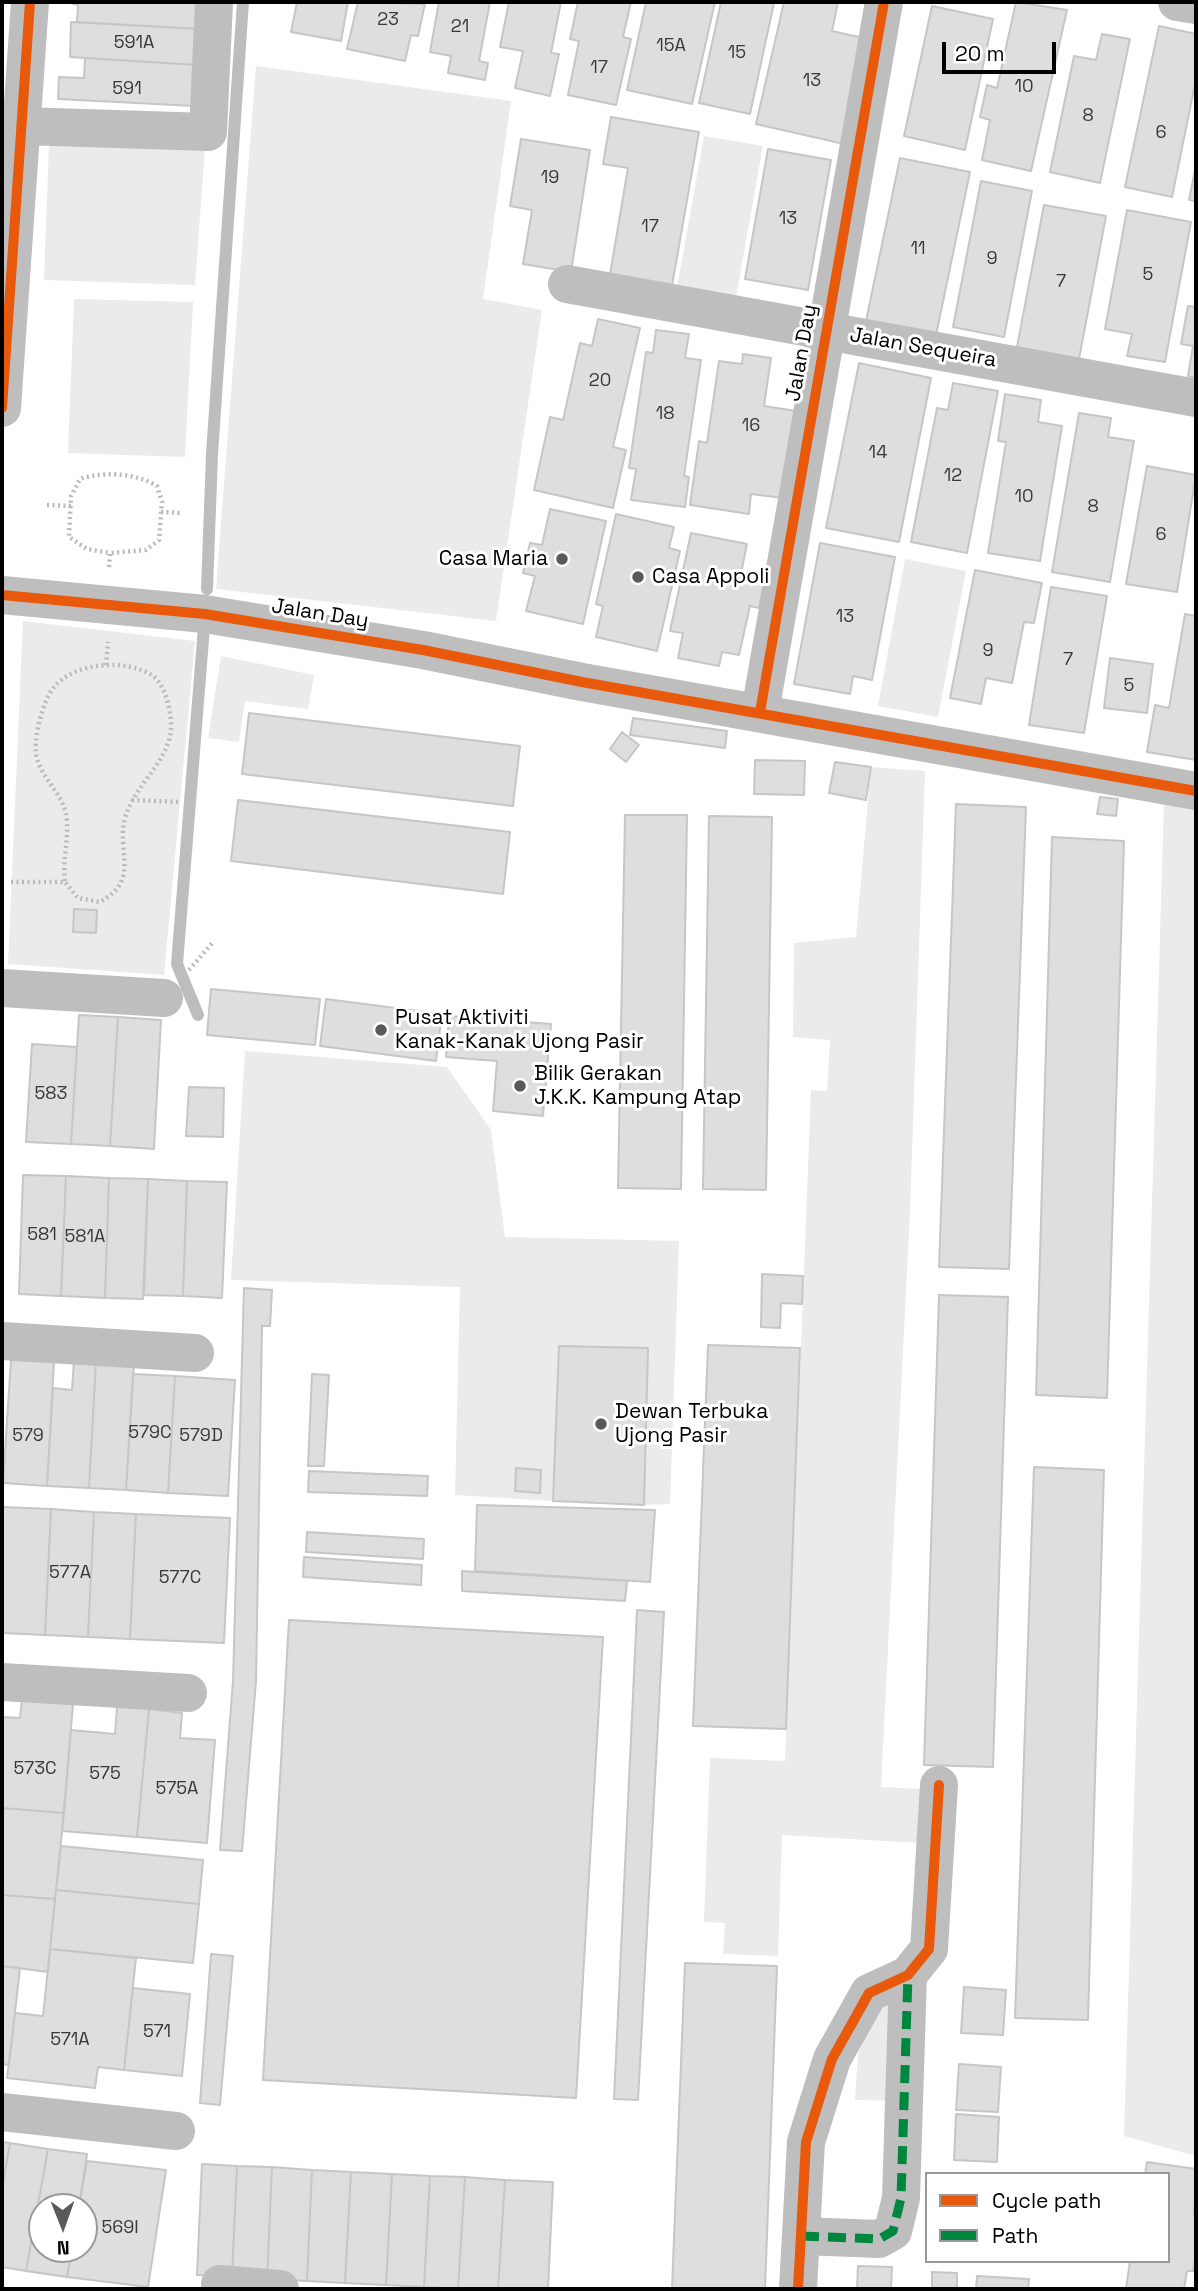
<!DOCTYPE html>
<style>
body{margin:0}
#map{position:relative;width:1198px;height:2291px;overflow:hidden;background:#fff;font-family:"Space Grotesk",sans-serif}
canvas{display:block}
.frame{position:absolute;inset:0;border:4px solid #000;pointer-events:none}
.legend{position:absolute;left:925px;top:2172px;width:245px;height:91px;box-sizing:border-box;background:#fff;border:2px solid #999;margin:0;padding:9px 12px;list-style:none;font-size:21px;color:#000}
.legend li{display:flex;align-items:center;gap:14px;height:35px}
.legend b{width:35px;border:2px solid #999}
.north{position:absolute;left:28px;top:2193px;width:70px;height:70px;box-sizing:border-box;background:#fff;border:2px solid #999;border-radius:50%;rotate:179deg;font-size:19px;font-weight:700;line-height:28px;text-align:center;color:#000}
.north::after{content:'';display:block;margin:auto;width:24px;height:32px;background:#595959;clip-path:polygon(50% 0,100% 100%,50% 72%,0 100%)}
.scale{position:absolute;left:942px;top:42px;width:114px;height:32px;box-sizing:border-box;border:4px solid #000;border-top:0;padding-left:9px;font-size:21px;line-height:24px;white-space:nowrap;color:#000;-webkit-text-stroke:5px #fff;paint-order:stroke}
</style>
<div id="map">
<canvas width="1198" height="2291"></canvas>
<div class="frame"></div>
<ul class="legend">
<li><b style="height:9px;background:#e8590c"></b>Cycle path</li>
<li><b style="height:9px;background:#00873e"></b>Path</li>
</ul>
<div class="north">N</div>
<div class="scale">20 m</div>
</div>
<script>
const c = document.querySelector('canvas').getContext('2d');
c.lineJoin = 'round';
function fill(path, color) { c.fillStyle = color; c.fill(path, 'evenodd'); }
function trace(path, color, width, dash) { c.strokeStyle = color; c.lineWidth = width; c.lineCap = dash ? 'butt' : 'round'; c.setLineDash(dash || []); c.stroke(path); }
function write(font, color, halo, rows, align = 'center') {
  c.font = font + ' "Space Grotesk",sans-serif'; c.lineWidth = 6; c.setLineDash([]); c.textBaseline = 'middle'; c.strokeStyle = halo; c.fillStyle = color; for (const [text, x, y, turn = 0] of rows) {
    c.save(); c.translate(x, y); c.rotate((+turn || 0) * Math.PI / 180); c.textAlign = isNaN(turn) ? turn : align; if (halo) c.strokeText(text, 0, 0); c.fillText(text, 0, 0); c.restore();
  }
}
const green = new Path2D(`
 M256,66L511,101L483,299L542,310L496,621L216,589Z
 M704,136L763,146L735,303L676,293Z
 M49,144L205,148L195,285L44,280Z
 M74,299L193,302L185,457L68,453Z
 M905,559L966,571L938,717L878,706Z
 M23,621L195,641L164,975L8,964Z
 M221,656L314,675L308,709L245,701L239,742L208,738Z
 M871,767L925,771L910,1211L881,1787L922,1789L919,1843L782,1835L778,1956L723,1954L725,1923L704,1922L710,1758L785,1761L811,1090L827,1091L830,1040L793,1037L794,943L856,937Z
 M1164,803L1196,807V2156L1124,2136Z
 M245,1051L447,1067L491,1130L505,1237L679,1241L670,1504L644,1505L648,1348L559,1346L553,1501L455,1495L460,1287L231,1280Z
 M893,2002L904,2101L855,2100L858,2055L873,2008Z`);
const stream = new Path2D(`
 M207,589L212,454L243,2
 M198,1015L177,964L204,627`);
const building = new Path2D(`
 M66,2H200L199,29L77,22L78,5Z
 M297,2H348L341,41L291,32Z
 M358,2L425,4L418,36L411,35L405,61L347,49Z
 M439,2H490L479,61L488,63L485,80L448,73L451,56L430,52Z
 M509,2H561L551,53L559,54L550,96L515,88L523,51L500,47Z
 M578,2H631L623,37L631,39L616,105L568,95L579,41L570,39Z
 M646,2H715L692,104L627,90Z
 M721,2L774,3L750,114L699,103Z
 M784,2H838L832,31L868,39L844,144L756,124Z
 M1016,2L1067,10L1031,171L982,160L990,120L980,117L987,85L997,88Z
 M932,6L993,19L965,150L904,136Z
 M71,22L199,29L197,65L70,57Z
 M1159,26L1196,34V79L1172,197L1125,187Z
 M1102,34L1130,39L1100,183L1050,172L1074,56L1096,60Z
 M85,58L197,65L194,106L58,99L59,77L84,78Z
 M611,117L699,132L670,297L608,286L628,168L603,164Z
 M521,139L590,150L571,272L523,264L532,210L510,206Z
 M768,149L831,160L808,290L745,279Z
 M900,158L970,172L935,340L865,326Z
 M1196,165V201L1189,200Z
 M981,181L1032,191L1004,337L953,327Z
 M1044,205L1106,216L1079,359L1017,347Z
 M1127,210L1191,222L1165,362L1127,356L1132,334L1105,329Z
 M1188,306L1196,307V378L1188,376L1193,346L1181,344Z
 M598,319L640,328L613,447L626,450L613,508L534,490L550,417L563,420L580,343L592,346Z
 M656,330L689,334L685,358L701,360L684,476L689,477L685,507L631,500L636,469L629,468L646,352L653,353Z
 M743,354L771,358L764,406L796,411L783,498L751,494L749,514L690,505L699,441L707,443L719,361L742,364Z
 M859,363L931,378L899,542L826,528Z
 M953,383L998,391L967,553L911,542L937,408L948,410Z
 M1005,394L1041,400L1038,422L1062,426L1040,561L988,553L1006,442L998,441Z
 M1079,413L1111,418L1108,437L1134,441L1110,582L1052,572Z
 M1147,466L1196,475L1177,592L1126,584Z
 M550,509L606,521L583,624L526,611L535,576L523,573L530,543L542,545Z
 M616,514L674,527L669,548L680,551L657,651L596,637L603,606L596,604Z
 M691,533L747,544L740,578L764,583L759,608L750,606L739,655L722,652L719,666L678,658L683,633L670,631Z
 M820,543L895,557L872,680L853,676L850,694L794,684Z
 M975,570L1042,583L1034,623L1024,622L1012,683L986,678L981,704L950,698Z
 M1051,587L1107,596L1084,733L1029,725Z
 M1185,614L1196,616V760L1147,752L1155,705L1169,708Z
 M1110,658L1153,664L1147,713L1104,708Z
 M249,713L520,746L513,806L242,774Z
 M633,718L727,731L725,748L630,735Z
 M622,732L639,745L626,762L610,749Z
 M755,760L805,761L804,795L754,794Z
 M835,762L871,767L866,800L829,793Z
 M1100,797L1118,799L1116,816L1097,814Z
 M238,800L510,832L503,894L231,861Z
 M956,804L1026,807L1009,1269L939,1267Z
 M625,815H687L681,1189L618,1188Z
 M709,816L772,817L766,1190L703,1189Z
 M1052,837L1124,841L1107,1398L1036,1395Z
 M74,909L97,910L96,933L73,932Z
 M211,989L320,999L315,1045L207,1035Z
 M326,999L442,1014L436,1061L320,1046Z
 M79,1015L118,1017L110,1146L71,1144Z
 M449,1016L551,1024L543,1116L493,1111L497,1061L446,1057Z
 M118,1017L161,1020L154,1149L110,1146Z
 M32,1044L77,1047L71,1144L26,1142Z
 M189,1087L224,1088L223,1137L186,1136Z
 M23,1175L66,1176L61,1296L19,1294Z
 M66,1176L109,1178L105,1298L61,1296Z
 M109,1178L148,1179L143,1299L105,1298Z
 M148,1179L187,1181L183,1296L144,1295Z
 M187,1181L227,1182L222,1298L183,1296Z
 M762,1274L803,1276L802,1304L781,1303L780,1328L761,1327Z
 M244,1288L272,1290L270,1326H262L256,1681L242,1851L220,1850L233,1681Z
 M939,1295L1008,1297L993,1767L924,1765Z
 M708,1345L800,1348L786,1729L693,1726Z
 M559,1346L648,1348L644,1505L553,1501Z
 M11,1360L54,1362L47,1486L3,1483Z
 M74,1360L96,1362L89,1488L47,1486L53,1388L72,1390Z
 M96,1362L134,1364L126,1490L89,1488Z
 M133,1374L175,1376L168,1493L126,1490Z
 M312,1374L329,1375L324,1466H308Z
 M175,1376L235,1380L228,1496L168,1493Z
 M1034,1467L1104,1470L1088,2020L1015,2018Z
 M516,1468L541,1470L540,1493L515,1491Z
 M309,1471L428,1476L427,1496L308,1492Z
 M477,1505L655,1510L650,1582L475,1571Z
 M2,1507L51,1509L45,1635L2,1633Z
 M51,1509L94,1512L88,1637L45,1635Z
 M94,1512L136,1514L130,1639L88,1637Z
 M136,1514L230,1518L224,1643L130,1639Z
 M307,1532L424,1539L423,1559L306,1552Z
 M304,1557L422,1565L421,1585L303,1577Z
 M462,1571L627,1581L625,1601L462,1591Z
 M637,1610L664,1612L638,2100L614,2099Z
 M289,1620L603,1637L576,2098L263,2080Z
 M22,1700L73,1704L64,1813L2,1808V1717L20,1718Z
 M117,1707L149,1709L137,1837L62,1831L71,1730L115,1734Z
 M149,1709L182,1713L180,1738L215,1740L207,1843L137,1837Z
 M2,1808L64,1813L55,1899L2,1895Z
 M61,1846L203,1860L199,1904L56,1890Z
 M56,1890L199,1904L193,1963L50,1949Z
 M2,1895L55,1899L48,1972L2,1966Z
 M50,1949L136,1958L124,2070L98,2067L95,2088L7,2078L15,2013L43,2016Z
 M211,1954L233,1956L220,2105L200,2103Z
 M685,1963L777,1966L765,2289H672Z
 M2,1966L20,1968L9,2065L2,2064Z
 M964,1987L1006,1990L1003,2035L961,2033Z
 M133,1988L190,1994L182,2076L124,2070Z
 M959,2064L1001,2067L998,2112L956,2110Z
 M956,2114L999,2117L997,2162L954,2160Z
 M2,2142L10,2143L2,2189Z
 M10,2143L48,2149L26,2271L2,2267V2189Z
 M48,2149L87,2154L79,2207H42V2249H72L67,2277L26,2271Z
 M87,2161L166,2170L148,2287L67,2277L72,2249H84V2207H79Z
 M1147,2162L1196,2169L1194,2216L1196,2217V2251L1193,2271H1187L1184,2289H1126L1130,2261H1168V2174H1145Z
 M202,2164L237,2166L232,2277L197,2275Z
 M237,2166L272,2167L267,2279L232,2277Z
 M272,2167L312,2170L307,2281L267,2279Z
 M312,2170L351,2172L345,2283L307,2281Z
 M351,2172L392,2174L386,2285L345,2283Z
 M392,2174L430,2176L424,2287L386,2285Z
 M430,2176L465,2177L458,2289L424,2287Z
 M465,2177L505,2180L498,2289H458Z
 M505,2180L553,2182L548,2289H498Z
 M858,2266L892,2267L891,2289H857Z
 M932,2272L957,2273V2289H932Z
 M977,2276L1029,2279L1028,2289H976Z`);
const path = new Path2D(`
 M47,505L71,506
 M161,512L182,513
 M109,567L110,553L87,549L69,537L71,496L80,479C103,471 136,473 157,486L162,502L159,540L146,550L110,553
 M106,665L108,642
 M132,800L180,802
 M11,882H65L78,898L100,902C141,879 116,853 125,818C134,786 168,762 171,730C172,715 166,685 153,676C127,658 75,662 54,687C44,700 37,725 36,742C32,772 60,787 66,814C70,836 62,859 65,882
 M189,970L214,941`);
const minor = new Path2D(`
 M1177,2L1196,5
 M22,126L208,132L214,2
 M567,284L1196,398
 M2,408L30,2
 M2,595L205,614L423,650L582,682L1196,791
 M760,712L884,2
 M2,988L164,998
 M2,1341L195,1353
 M2,1682L188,1693
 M2,2112L176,2131
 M801,2236L879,2239L893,2231L901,2198L908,1975
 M220,2284L280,2289
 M798,2289L806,2142L832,2059L869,1993L908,1975L929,1949L939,1785`);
const quiet = new Path2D(`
 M801,2236L879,2239L893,2231L901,2198L908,1975`);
const cycleway = new Path2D(`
 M2,408L30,2
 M2,595L205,614L423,650L582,682L1196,791
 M760,712L884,2
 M798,2289L806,2142L832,2059L869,1993L908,1975L929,1949L939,1785`);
const markers = [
 [562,559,7,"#595959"],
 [638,577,7,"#595959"],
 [381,1030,7,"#595959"],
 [520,1086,7,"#595959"],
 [601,1424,7,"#595959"]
];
const numberNames = [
 ["23",388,20],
 ["21",460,27],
 ["591A",134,43],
 ["15A",671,46],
 ["15",737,53],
 ["17",599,68],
 ["13",812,81],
 ["10",1024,87],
 ["591",127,89],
 ["8",1088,116],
 ["6",1161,133],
 ["19",550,178],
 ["13",788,219],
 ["17",650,227],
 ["11",918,249],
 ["9",992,259],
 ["5",1148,275],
 ["7",1061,282],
 ["20",600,381],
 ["18",665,414],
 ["16",751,426],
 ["14",878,453],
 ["12",953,476],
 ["10",1024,497],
 ["8",1093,507],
 ["6",1161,535],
 ["13",845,617],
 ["9",988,651],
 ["7",1068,660],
 ["5",1129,686],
 ["583",51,1094],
 ["581",42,1235],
 ["581A",85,1237],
 ["579C",150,1433],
 ["579",28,1436],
 ["579D",201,1436],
 ["577A",70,1573],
 ["577C",180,1578],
 ["573C",35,1769],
 ["575",105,1774],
 ["575A",177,1789],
 ["571",157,2032],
 ["571A",70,2040],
 ["569I",120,2228]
];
const streetNames = [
 ["Jalan Sequeira",923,348,10],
 ["Jalan Day",802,353,-80],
 ["Jalan Day",320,614,9]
];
const poiNames = [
 ["Casa Maria",548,559,"right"],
 ["Casa Appoli",652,577],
 ["Pusat Aktiviti",395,1018],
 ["Kanak-Kanak Ujong Pasir",395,1042],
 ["Bilik Gerakan",534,1074],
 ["J.K.K. Kampung Atap",534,1098],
 ["Dewan Terbuka",615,1412],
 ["Ujong Pasir",615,1436]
];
fill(green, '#ebebeb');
trace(stream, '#bdbdbd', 12);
fill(building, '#dedede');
trace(building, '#c6c6c6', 2);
trace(path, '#b9b9b9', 4.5, [2, 3.5]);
trace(minor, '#bebebe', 38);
trace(quiet, '#00873e', 9, [18, 9]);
trace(cycleway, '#e8590c', 10);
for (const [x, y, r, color] of markers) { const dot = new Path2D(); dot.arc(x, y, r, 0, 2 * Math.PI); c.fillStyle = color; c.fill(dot); trace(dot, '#fff', 2.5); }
write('18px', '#383838', null, numberNames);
write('21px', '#000', '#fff', streetNames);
write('21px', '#000', '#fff', poiNames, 'left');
</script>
